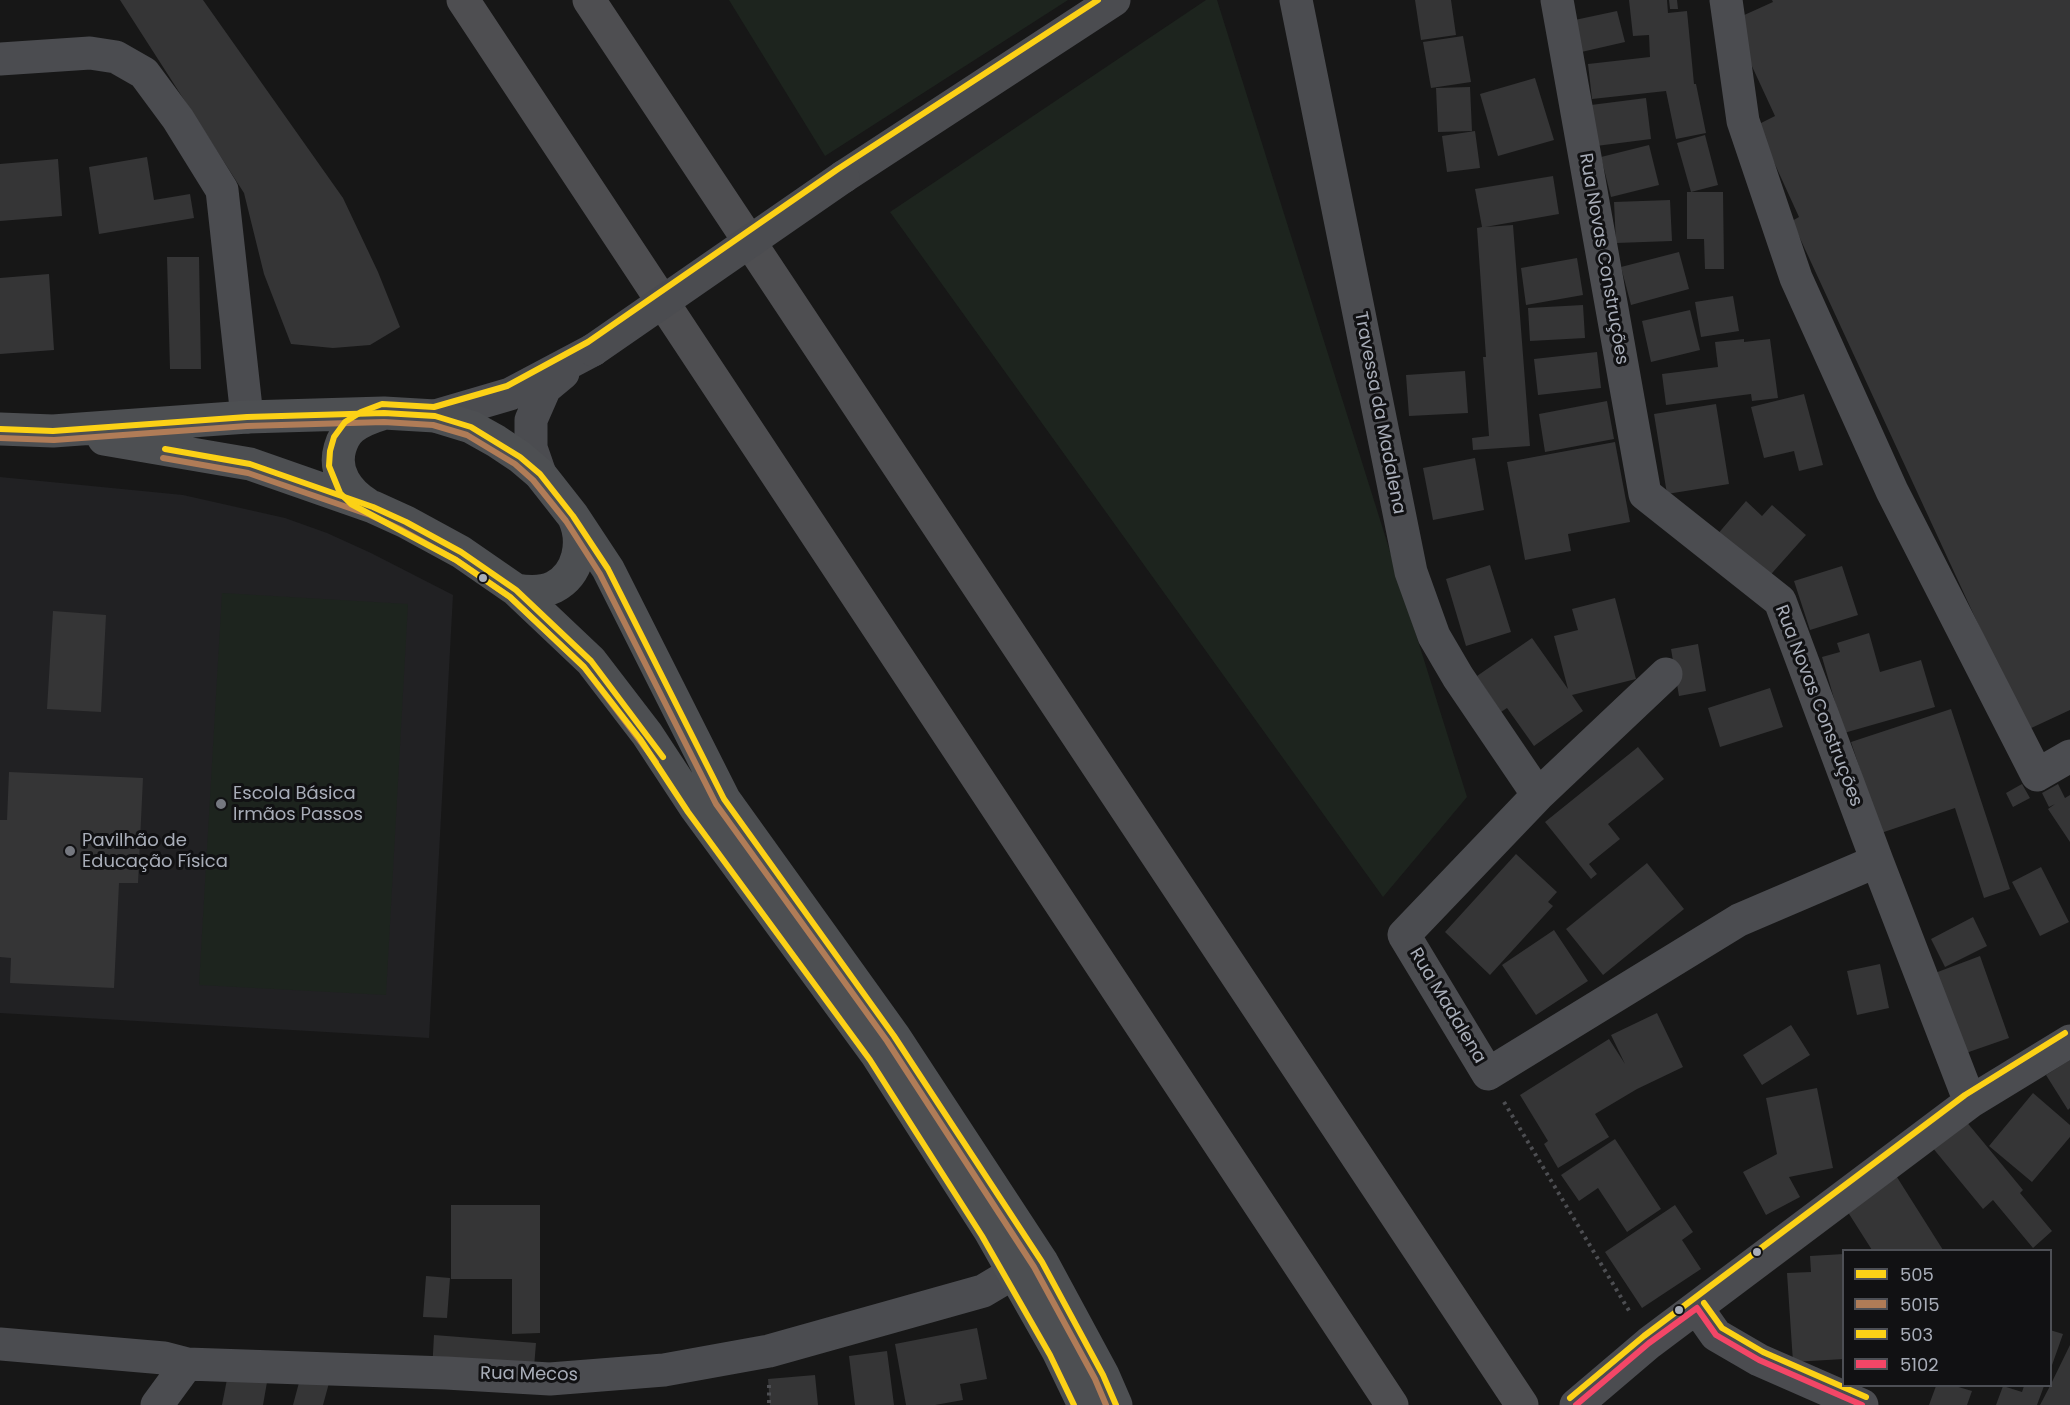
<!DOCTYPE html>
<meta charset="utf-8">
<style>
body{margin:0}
#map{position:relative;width:2070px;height:1405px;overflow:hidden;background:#171717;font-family:Poppins,sans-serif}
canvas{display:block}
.legend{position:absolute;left:1842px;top:1249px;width:210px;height:138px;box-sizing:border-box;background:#111113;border:2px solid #4d4f55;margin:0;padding:8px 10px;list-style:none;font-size:18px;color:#a8adb8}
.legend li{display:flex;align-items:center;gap:12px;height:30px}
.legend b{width:30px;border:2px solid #4d4f55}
</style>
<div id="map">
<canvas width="2070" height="1405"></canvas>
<ul class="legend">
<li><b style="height:8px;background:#fcd116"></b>505</li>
<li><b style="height:8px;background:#b07c57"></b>5015</li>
<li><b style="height:8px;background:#fcd116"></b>503</li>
<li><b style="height:8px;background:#f34667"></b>5102</li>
</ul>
</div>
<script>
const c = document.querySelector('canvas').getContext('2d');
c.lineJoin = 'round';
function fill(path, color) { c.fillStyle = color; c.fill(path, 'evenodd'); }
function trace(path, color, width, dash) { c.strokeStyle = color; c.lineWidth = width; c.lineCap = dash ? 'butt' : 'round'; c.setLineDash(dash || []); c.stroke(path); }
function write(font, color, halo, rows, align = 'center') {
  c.font = font + ' Poppins,sans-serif'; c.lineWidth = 6; c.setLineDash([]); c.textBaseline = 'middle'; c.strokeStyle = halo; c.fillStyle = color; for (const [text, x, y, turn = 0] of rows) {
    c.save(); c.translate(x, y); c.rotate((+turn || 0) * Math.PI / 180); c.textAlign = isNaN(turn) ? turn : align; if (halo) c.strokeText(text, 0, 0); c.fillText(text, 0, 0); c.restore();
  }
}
const built = new Path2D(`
 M0,477L183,495L285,518L327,533L371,553L453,595L429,1038L0,1013Z`);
const green = new Path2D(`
 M729,0H1068L825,156Z
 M1206,0H1217L1467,797L1383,897L890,212Z
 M222,593L408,604L386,995L199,985Z`);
const building = new Path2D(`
 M120,0H203L343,198L378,272L400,327L370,345L333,348L291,344L264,274L244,193Z
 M1415,0H1451L1456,35L1421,40Z
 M1629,0H1667L1668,13L1687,11L1694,84H1696L1706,133L1676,139L1666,91L1592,99L1588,64L1650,57L1649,35L1633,36Z
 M1669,0H1677L1678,9H1670Z
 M1772,0H2070V710L2027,730L1792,221L1799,217L1757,125L1775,116L1731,21L1773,2Z
 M1617,11L1625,42L1577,53L1570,21Z
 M1463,36L1471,82L1431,88L1423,42Z
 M1535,78L1554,140L1498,156L1480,94Z
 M1470,87L1472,131L1438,132L1436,88Z
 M1646,98L1651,139L1596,146L1591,105Z
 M1475,131L1480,168L1447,172L1442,136Z
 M1705,135L1718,185L1691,192H1723L1724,269H1705L1704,239H1687V192H1691L1677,143Z
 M1649,145L1659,185L1611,197L1601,157Z
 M147,157L154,200L190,194L194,218L99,234L89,167Z
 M58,159L62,216L0,221V164Z
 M1553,176L1559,214L1485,227L1513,225L1530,446L1473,450L1472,438L1489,436L1483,357H1486L1477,228L1482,227L1475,189Z
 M1670,200L1672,241L1616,243L1614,202Z
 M1679,252L1689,289L1631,305L1621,267Z
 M167,257H199L201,369H170Z
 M1577,258L1583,295L1526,305L1521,268Z
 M49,274L54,350L0,354V278Z
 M1733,296L1739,331L1701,337L1695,302Z
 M1583,305L1585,338L1530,341L1528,308Z
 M1690,310L1700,350L1651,362L1642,321Z
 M1744,339V342L1770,339L1778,398L1752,401L1751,394L1666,405L1662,374L1718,367L1715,342Z
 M1597,352L1601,388L1538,395L1534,359Z
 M1465,371L1468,413L1409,416L1406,375Z
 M1804,394L1823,465L1799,471L1794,451L1764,458L1751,407Z
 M1607,401L1614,439L1545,452L1539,414Z
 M1716,404L1729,484L1667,494L1654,414Z
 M1615,442L1630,522L1568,534L1571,551L1525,560L1507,462Z
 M1475,458L1484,510L1433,520L1423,468Z
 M1746,501L1762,516L1772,505L1806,535L1765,581L1716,536Z
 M1490,565L1511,632L1466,646L1446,579Z
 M1842,566L1858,615L1810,630L1794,581Z
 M1615,598L1636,679L1572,695L1583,711L1534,746L1507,708L1501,712L1477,676L1532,638L1568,689L1554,636L1578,630L1572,609Z
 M53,611L106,615L101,712L47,709Z
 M1869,633L1880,672L1921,660L1935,707L1844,733L1822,657L1840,652L1837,643Z
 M1698,644L1706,691L1679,696L1671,649Z
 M1770,688L1783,727L1720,747L1708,708Z
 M1951,709L2010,889L1984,898L1955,808L1881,833L1851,742Z
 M1638,747L1664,779L1608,824L1620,839L1589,864L1597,874L1591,879L1545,822Z
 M9,772L143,778L138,883H119L114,988L10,983L11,958L0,957V820H7Z
 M2022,784L2030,798L2013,807L2006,793Z
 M2058,784L2065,798L2070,795V842L2048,809L2055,804L2049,807L2042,793Z
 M1516,854L1557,892L1548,902L1553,906L1490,975L1445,932Z
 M1647,863L1684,909L1603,975L1566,929Z
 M2041,867L2069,922L2040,936L2012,882Z
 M1973,917L1987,946L1945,967L1931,939Z
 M1554,930L1588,981L1536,1015L1502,965Z
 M1980,956L2009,1038L1963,1054L1935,973Z
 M1880,964L1889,1008L1857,1015L1847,971Z
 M1657,1013L1683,1067L1637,1089L1595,1114L1609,1137L1558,1168L1544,1144L1548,1141L1520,1095L1609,1039L1625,1064L1611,1035Z
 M1791,1025L1810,1055L1762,1085L1743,1055Z
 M2070,1060V1108L2068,1110L2046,1075Z
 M1817,1088L1833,1168L1789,1177L1800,1197L1766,1215L1743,1172L1777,1154L1766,1098Z
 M2033,1093L2070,1125V1137L2032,1182L1989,1146Z
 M1965,1120L2023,1190L2020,1193L2052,1231L2033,1248L1993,1200L1983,1209L1932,1147Z
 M1615,1139L1661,1209L1627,1232L1598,1188L1579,1201L1561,1175Z
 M1895,1174L1943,1250H1872L1844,1206Z
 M451,1205H540V1333L512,1334V1279H451Z
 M1675,1205L1693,1232L1682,1240L1701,1269L1642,1308L1605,1252Z
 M1844,1254V1359L1793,1362L1787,1273L1811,1272L1810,1256Z
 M426,1276L450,1278L447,1318L423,1317Z
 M977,1328L987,1379L960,1384L963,1400L935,1405H906L895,1344Z
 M2050,1330L2063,1334L2051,1368H2050Z
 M434,1335L536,1343L533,1380L432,1372Z
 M2070,1345V1405H2040L2050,1386Z
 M887,1351L894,1405H855L849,1356Z
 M228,1374L267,1382L263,1405H222Z
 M301,1375L329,1383L323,1405H293Z
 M815,1375L818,1405H770L768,1379Z
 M1936,1386H1955L1972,1391L1967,1405H1929Z
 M2003,1386L2022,1392L2024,1386H2044L2037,1405H1996Z`);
const path = new Path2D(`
 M1504,1102L1631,1314
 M769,1385V1405`);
const minor = new Path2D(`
 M1296,0L1411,572L1434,636L1458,677L1538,795
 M1557,0L1645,494L1780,601L1877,861L1970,1102
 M1726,0L1743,121L1796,278L1892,491L2037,775L2070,756
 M0,59L90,53L116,57L144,73L178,119L222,190L247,417
 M843,177L1114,0
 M435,416L510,394L593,350
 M540,474L531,448V420L545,388L563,373
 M1666,674L1538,795L1404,935L1488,1074L1739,920L1877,861
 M1697,1308L1716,1335L1759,1360L1862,1405
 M0,1344L164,1358L187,1364L446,1373L550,1379L664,1370L769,1351L983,1291L1015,1272L1041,1262
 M157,1405L187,1364
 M1576,1405L1649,1343L1970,1102L2070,1041`);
const major = new Path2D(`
 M0,429L53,431L247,417L384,413L435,416L471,427L496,441L520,457L540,474L573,516L608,569L724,799L894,1036L1042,1262L1103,1375L1116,1405
 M104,439L250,464L373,507L406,522L461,552L516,590L591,661L647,734L695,807L877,1055L990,1231L1058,1351L1084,1405
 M367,504C348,492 333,472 340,448C342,441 346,433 352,428C361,421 372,417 382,414
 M516,590C528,592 542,593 554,587C579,574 585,542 574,518`);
const highway = new Path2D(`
 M463,0L1392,1405
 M589,0L1522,1405`);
const minorBridge = new Path2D(`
 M593,350L843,177`);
const bus1 = new Path2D(`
 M0,429L53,431L247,417L384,413L435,416L471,427L520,457L540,474L573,516L608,569L724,799L894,1036L1042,1262L1103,1375L1116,1405
 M165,449L250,464L373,507L406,522L461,552L516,590L591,661L663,757`);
const bus2 = new Path2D(`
 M0,438L54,440L247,426L384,422L433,425L467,435L515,464L533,480L566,521L600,574L716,804L887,1041L1034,1267L1095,1379L1106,1405
 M163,458L248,473L370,515L402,530L456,560L510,597L584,667L656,762`);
const bus3 = new Path2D(`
 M1704,1303L1722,1328L1763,1352L1866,1397
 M1570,1398L1644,1336L1965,1095L2065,1033
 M1074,1405L1050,1355L982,1236L870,1060L688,812L640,739L584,667L510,597L456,560L351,504L340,493L329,466L330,451L334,437L345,422L361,412L382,404L434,407L507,386L588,342L838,169L1098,0`);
const bus4 = new Path2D(`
 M1697,1308L1716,1335L1759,1360L1862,1405
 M1576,1405L1649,1343L1697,1308`);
const markers = [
 [483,578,5,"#a8adb8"],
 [221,804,6,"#757880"],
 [70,851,6,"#757880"],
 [1757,1252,5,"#a8adb8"],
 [1679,1310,5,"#a8adb8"]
];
const streetNames = [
 ["Rua Novas Construções",1603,259,80],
 ["Travessa da Madalena",1379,413,79],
 ["Rua Novas Construções",1818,706,69],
 ["Rua Madalena",1447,1006,59],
 ["Rua Mecos",529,1375,1]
];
const poiNames = [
 ["Escola Básica",233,794],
 ["Irmãos Passos",233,815],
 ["Pavilhão de",82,841],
 ["Educação Física",82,862]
];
fill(built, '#212123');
fill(green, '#1d241e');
fill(building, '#353536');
trace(path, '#4d4e52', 4, [3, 4.5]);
trace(minor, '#4b4c50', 33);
trace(major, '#4d4f52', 33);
trace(highway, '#4e4e51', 33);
trace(minorBridge, '#4b4c50', 33);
trace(bus1, '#fcd116', 6);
trace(bus2, '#b07c57', 6);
trace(bus3, '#fcd116', 6);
trace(bus4, '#f34667', 6);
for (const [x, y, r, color] of markers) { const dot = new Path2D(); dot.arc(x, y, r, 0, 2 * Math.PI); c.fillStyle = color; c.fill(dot); trace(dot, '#111113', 2); }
write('18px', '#a8adb8', '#111113', streetNames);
write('18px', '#a8adb8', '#111113', poiNames, 'left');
</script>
